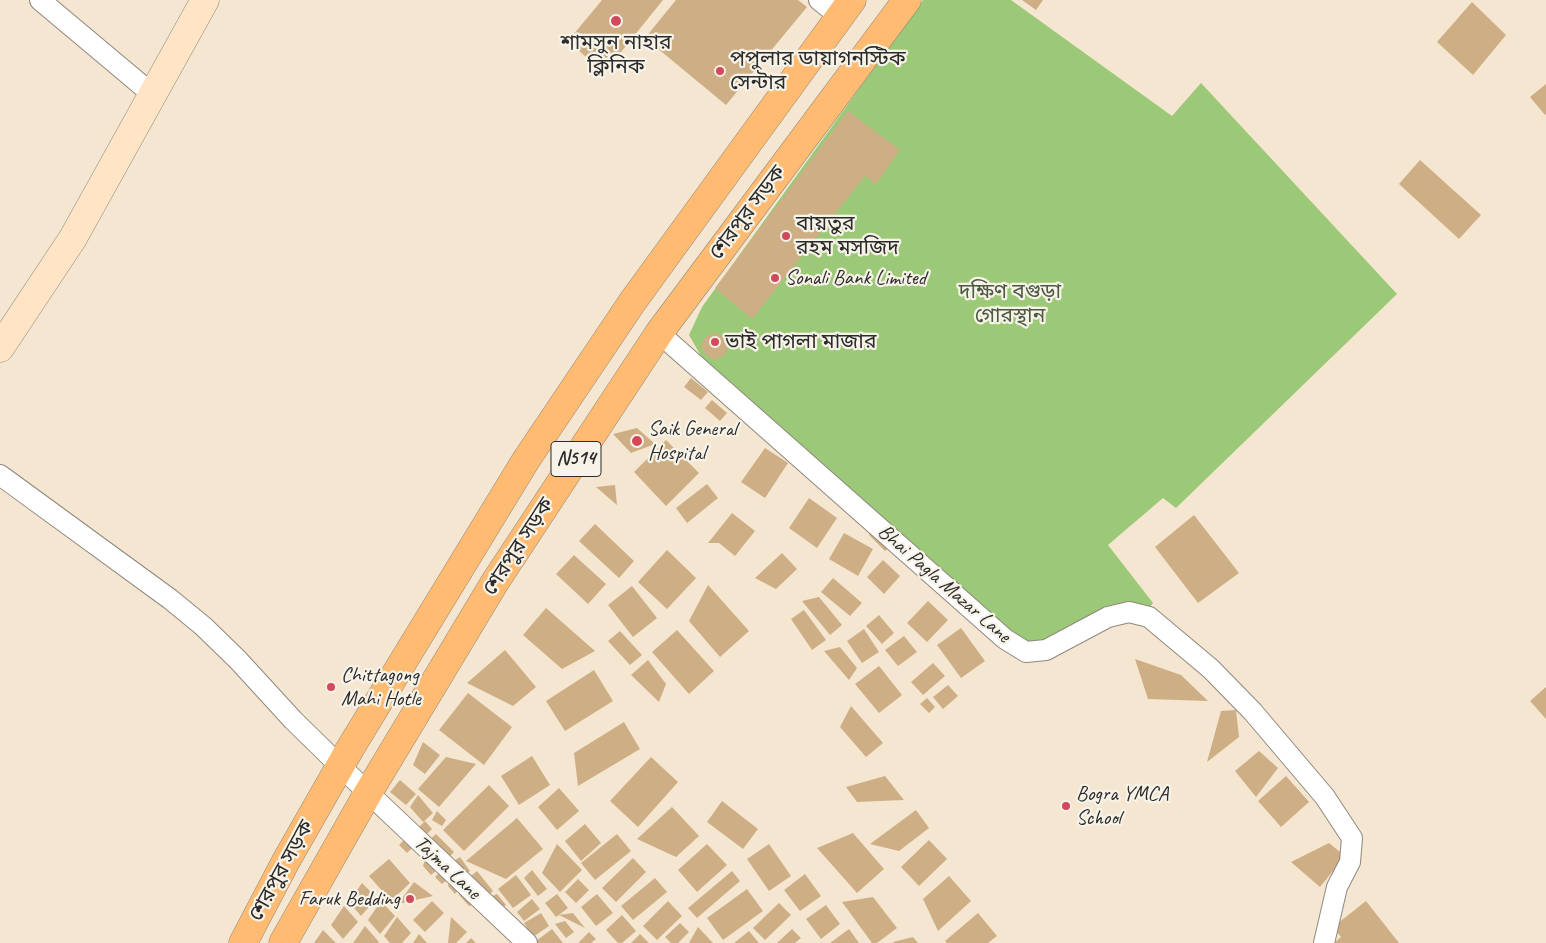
<!DOCTYPE html>
<meta charset="utf-8">
<style>
body{margin:0}
canvas{display:block;background:#f4e6d0}
</style>
<canvas width="1546" height="943"></canvas>
<script>
const c = document.querySelector('canvas').getContext('2d');
c.lineJoin = 'round';
function fill(path, color) { c.fillStyle = color; c.fill(path, 'evenodd'); }
function trace(path, color, width, dash) { c.strokeStyle = color; c.lineWidth = width; c.lineCap = dash ? 'butt' : 'round'; c.setLineDash(dash || []); c.stroke(path); }
function write(font, color, halo, rows, align = 'center') {
  c.font = font + ' Caveat,"Noto Sans Bengali",sans-serif'; c.lineWidth = 4.5; c.setLineDash([]); c.textBaseline = 'middle'; c.strokeStyle = halo; c.fillStyle = color; for (const [text, x, y, turn = 0] of rows) {
    c.save(); c.translate(x, y); c.rotate((+turn || 0) * Math.PI / 180); c.textAlign = isNaN(turn) ? turn : align; if (halo) c.strokeText(text, 0, 0); c.fillText(text, 0, 0); c.restore();
  }
}
const green = new Path2D(`
 M923,0H1011L1172,116L1201,83L1397,294L1176,508L1163,498L1108,545L1153,603L1147,611L1035,645L1007,634L705,363L689,335L702,307Z`);
const building = new Path2D(`
 M602,0H663L604,73L568,41Z
 M676,0H798L807,7L726,105L645,38Z
 M1022,0H1043L1036,10Z
 M1472,2L1506,35L1473,75L1437,42Z
 M1546,84V114L1545,115L1530,97Z
 M848,111L900,150L876,184L865,176L752,319L715,288Z
 M1420,160L1481,215L1459,239L1399,184Z
 M715,333L724,336L729,347L724,355L716,360L707,356L701,347L705,337Z
 M691,378L708,392L701,400L684,387Z
 M712,400L727,413L720,421L705,408Z
 M637,428L655,444L631,453L613,434Z
 M666,440L699,473L666,506L634,472Z
 M765,448L788,463L765,498L741,482Z
 M707,484L718,498L687,523L676,508Z
 M615,485L617,505L596,487Z
 M809,498L837,518L817,548L789,528Z
 M732,513L755,531L735,556L719,543H708Z
 M1194,515L1239,573L1198,603L1155,547Z
 M595,524L634,561L619,578L579,541Z
 M875,529L892,545L885,551L869,535Z
 M844,533L873,549L858,576L829,559Z
 M667,550L696,578L667,609L638,582Z
 M782,553L797,569L776,589L755,578Z
 M574,555L606,584L588,604L556,574Z
 M883,560L900,576L884,594L867,577Z
 M833,578L862,603L850,616L821,592Z
 M708,585L749,631L720,657L689,621Z
 M632,586L657,618L633,637L608,605Z
 M819,597L842,625L830,635L802,601Z
 M928,601L948,620L927,642L907,623Z
 M546,608L595,651L562,669L523,635Z
 M804,610L826,640L812,650L791,619Z
 M879,615L894,633L882,644L866,626Z
 M961,628L985,661L961,678L937,645Z
 M864,629L879,652L862,663L847,641Z
 M677,630L714,671L689,694L652,652Z
 M620,631L642,655L630,665L608,641Z
 M904,636L917,652L898,666L885,650Z
 M840,647L857,668L849,680L824,651Z
 M505,650L536,687L513,706L467,683Z
 M1135,659L1181,675L1208,701L1148,699Z
 M648,660L666,684L659,702L631,675Z
 M933,663L945,676L923,695L911,682Z
 M879,666L902,695L879,713L855,684Z
 M594,670L613,701L565,731L546,701Z
 M948,685L958,696L943,709L933,697Z
 M1546,687V719L1530,701Z
 M468,693L512,727L484,765L439,730Z
 M927,698L935,707L929,713L920,704Z
 M851,706L883,743L866,757L840,727Z
 M1236,710L1239,737L1207,762L1221,711Z
 M624,722L640,749L578,786L574,753Z
 M423,742L440,755L425,774L413,765Z
 M1259,751L1278,768L1256,797L1235,771Z
 M532,756L550,785L519,805L501,776Z
 M446,757L476,764L439,807L418,789Z
 M651,757L678,782L638,827L610,801Z
 M885,776L904,800L857,802L846,787Z
 M1286,776L1309,802L1281,827L1258,801Z
 M400,780L416,794L406,805L390,792Z
 M489,785L509,806L464,851L443,830Z
 M559,788L579,811L557,830L538,807Z
 M418,795L433,813L423,822L410,807Z
 M722,801L758,829L743,849L707,822Z
 M672,807L699,836L676,857L637,839Z
 M916,810L929,828L899,851L870,844Z
 M437,811L446,820L442,826L432,820Z
 M517,818L543,849L506,879L466,861Z
 M425,821L432,829L426,835L419,827Z
 M585,824L601,843L581,861L565,841Z
 M853,833L884,869L857,893L817,848Z
 M436,834L454,852L444,862L425,844Z
 M617,834L631,851L595,880L581,863Z
 M406,838L414,846L407,853L399,845Z
 M929,840L947,859L919,886L901,867Z
 M1329,843L1345,856L1320,887L1291,862Z
 M557,844L582,870L560,892L542,873Z
 M707,844L727,865L697,892L678,870Z
 M769,844L791,876L769,891L747,859Z
 M426,857L437,870L431,875L423,866Z
 M460,857L470,871L461,877L451,863Z
 M633,858L646,872L616,902L602,888Z
 M389,859L410,883L391,901L369,876Z
 M532,870L547,889L538,896L524,878Z
 M441,871L448,879L442,884L435,877Z
 M477,871L493,891L483,900L466,880Z
 M732,871L740,881L697,918L688,908Z
 M805,874L821,896L800,911L784,890Z
 M516,875L531,895L513,908L498,889Z
 M949,876L971,901L938,931L923,899Z
 M450,878L459,889L455,894L448,886Z
 M655,878L667,892L633,920L621,906Z
 M578,879L589,890L576,903L565,892Z
 M414,882L433,896L398,904Z
 M362,883L377,898L361,916L349,902Z
 M461,889L474,904L469,906L459,895Z
 M747,889L763,911L723,940L707,918Z
 M497,894L506,905L500,910L488,898Z
 M557,894L568,908L559,915L573,913L585,928L559,915L556,917L545,903Z
 M597,894L613,913L596,926L581,907Z
 M873,897L897,928L877,943H872L842,902Z
 M532,899L540,909L524,921L517,912Z
 M381,901L395,916L380,934L368,920Z
 M432,901L444,913L425,932L413,920Z
 M668,901L682,916L657,940L643,926Z
 M1366,901L1399,943H1334L1341,937L1333,927Z
 M779,903L791,915L765,940L753,928Z
 M826,905L840,924L821,939L806,919Z
 M344,906L358,922L343,939L331,925Z
 M541,913L549,926L533,937L524,923Z
 M978,913L997,936L988,943H947L945,941Z
 M622,915L636,931L622,943H618L606,930Z
 M397,917L411,933L402,943H390L384,936Z
 M451,917L467,932L456,943H448Z
 M565,921L574,932L566,938L555,924Z
 M680,923L689,932L678,943H671L665,937Z
 M365,926L379,942L378,943H353Z
 M698,927L713,943H689Z
 M552,929L563,943H538L536,941Z
 M792,929L801,938L795,943H777Z
 M849,929L859,943H830Z
 M323,930L336,943H314Z
 M749,931L759,943H734Z
 M589,932L596,939L591,943H578Z
 M419,934L427,943H413Z
 M640,934L649,943H631Z
 M913,937L918,943H894L893,942Z
 M471,938L476,943H466Z`);
const street = new Path2D(`
 M40,0L152,94
 M819,0L840,17
 M659,333L1005,639L1026,652L1046,650L1108,617L1129,612L1149,617L1211,669L1253,712L1325,797L1352,838L1350,862L1337,887L1324,943
 M0,475L170,599L203,626L238,660L293,720L340,766L527,943`);
const secondary = new Path2D(`
 M0,348L73,238L205,0`);
const highway = new Path2D(`
 M243,943L286,861L351,747L526,460L633,301L852,0
 M283,943L368,793L495,582L659,333L907,0`);
const markers = [
 [616,21,6,"#d1495b"],
 [720,71,5,"#d1495b"],
 [786,236,5,"#d1495b"],
 [775,278,5,"#d1495b"],
 [715,342,5,"#d1495b"],
 [637,441,6,"#d1495b"],
 [331,687,5,"#d1495b"],
 [1066,806,5,"#d1495b"],
 [410,899,5,"#d1495b"]
];
const shields = [
 [576,459,50]
];
const shieldNames = [
 ["N514",576,459]
];
const poiNames = [
 ["শামসুন নাহার",616,43,"center"],
 ["ক্লিনিক",616,67,"center"],
 ["পপুলার ডায়াগনস্টিক",730,59],
 ["সেন্টার",730,83],
 ["বায়তুর",796,224],
 ["রহম মসজিদ",796,248],
 ["Sonali Bank Limited",785,278],
 ["ভাই পাগলা মাজার",725,342],
 ["Saik General",648,429],
 ["Hospital",648,453],
 ["Chittagong",341,675],
 ["Mahi Hotle",341,699],
 ["Bogra YMCA",1076,794],
 ["School",1076,818],
 ["Faruk Bedding",400,899,"right"]
];
const streetNames = [
 ["শেরপুর সড়ক",748,213,-53],
 ["শেরপুর সড়ক",519,547,-57],
 ["Bhai Pagla Mazar Lane",944,584,41],
 ["Tajma Lane",447,868,43],
 ["শেরপুর সড়ক",282,871,-61]
];
const parkNames = [
 ["দক্ষিণ বগুড়া",1010,292],
 ["গোরস্থান",1010,316]
];
fill(green, '#9bc977');
fill(building, '#ceaf85');
trace(street, '#90887e', 22);
trace(secondary, '#90887e', 29);
trace(highway, '#90887e', 29);
trace(street, '#fff', 20);
trace(secondary, '#ffe4c6', 28);
trace(highway, '#ffbb71', 28);
for (const [x, y, r, color] of markers) { const dot = new Path2D(); dot.arc(x, y, r, 0, 2 * Math.PI); c.fillStyle = color; c.fill(dot); trace(dot, '#f7f3e8', 2); }
for (const [x, y, w] of shields) { const box = new Path2D(); box.roundRect(x - w / 2, y - 17.5, w, 35, 4); c.fillStyle = '#f7f3e8'; c.fill(box); trace(box, '#2b2b2b', 1); }
write('bold 20px', '#2b2b2b', null, shieldNames);
write('21px', '#2b2b2b', '#f7f3e8', poiNames, 'left');
write('21px', '#2b2b2b', '#f7f3e8', streetNames);
write('21px', '#4d5a42', '#f7f3e8', parkNames);
</script>
